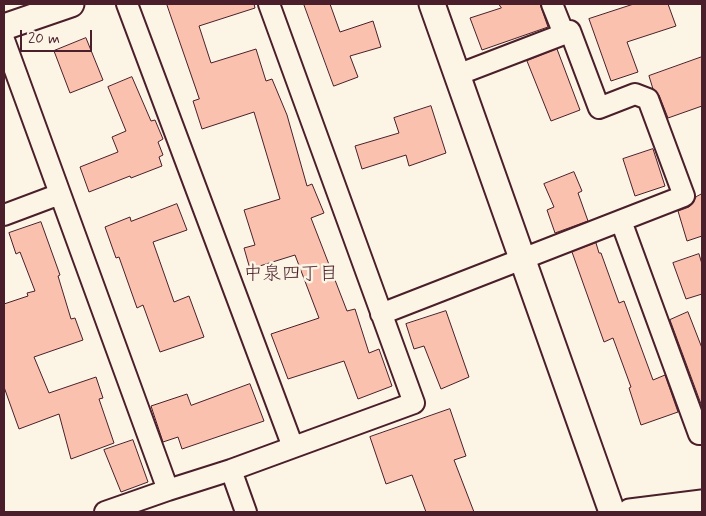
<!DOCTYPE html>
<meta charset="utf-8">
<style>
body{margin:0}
#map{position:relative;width:706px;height:516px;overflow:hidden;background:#fcf5e5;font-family:Mynerve,sans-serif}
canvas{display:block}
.frame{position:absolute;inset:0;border:5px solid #4a1f2b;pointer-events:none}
.scale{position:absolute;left:20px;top:30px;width:72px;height:22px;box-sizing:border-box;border:2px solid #4a1f2b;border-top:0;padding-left:6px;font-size:15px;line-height:18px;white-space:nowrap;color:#4a1f2b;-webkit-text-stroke:4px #fcf5e5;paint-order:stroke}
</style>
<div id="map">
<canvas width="706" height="516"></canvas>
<div class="frame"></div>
<div class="scale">20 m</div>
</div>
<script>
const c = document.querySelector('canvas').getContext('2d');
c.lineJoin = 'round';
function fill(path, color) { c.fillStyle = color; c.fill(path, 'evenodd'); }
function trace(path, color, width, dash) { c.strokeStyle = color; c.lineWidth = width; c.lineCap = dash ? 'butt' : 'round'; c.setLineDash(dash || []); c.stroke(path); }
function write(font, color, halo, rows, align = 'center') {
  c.font = font + ' Mynerve,"Klee One",sans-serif'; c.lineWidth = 5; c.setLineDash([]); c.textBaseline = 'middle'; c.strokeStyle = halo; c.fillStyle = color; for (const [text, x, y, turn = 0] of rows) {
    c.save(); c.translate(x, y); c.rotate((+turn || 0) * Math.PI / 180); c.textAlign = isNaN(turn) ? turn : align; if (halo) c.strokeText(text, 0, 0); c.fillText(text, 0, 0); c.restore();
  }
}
const building = new Path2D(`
 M167,4H254L255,8L199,26L211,63L256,49L266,81L272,79L287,115L307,186L312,184L324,213L311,218L347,311L355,309L369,353L379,349L392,386L358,399L344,361L288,379L271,334L319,318L295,255L250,269L244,248L255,245L244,210L280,199L254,112L202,129L193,101L199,99Z
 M304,4H330L340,32L373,21L381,47L350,56L358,77L334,86Z
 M499,4H540L548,27L482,50L470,18L501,8Z
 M634,4H668L676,26L627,42L638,72L611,81L589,19Z
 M86,38L103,80L70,93L54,51Z
 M557,49L580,110L551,121L527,61Z
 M702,57V106L668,118L659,95L653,89L649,76Z
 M132,77L151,121L155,120L163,139L158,142L163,155L159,157L162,166L131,178L130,176L89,192L80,167L118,152L112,137L126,131L108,87Z
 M431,106L446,153L409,166L406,155L362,169L355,146L399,133L394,118Z
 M653,149L665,186L635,196L623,159Z
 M574,172L582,191L578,193L588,221L555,233L547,210L554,207L544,184Z
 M702,194V236L687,241L678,211L689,207L693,203L696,197Z
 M177,204L187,230L153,242L174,302L189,296L204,337L160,352L143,305L137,308L119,257L116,258L105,227L130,217L131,221Z
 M41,222L60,275L58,276L71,319L75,318L83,340L34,357L49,393L96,377L103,398L99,399L114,443L71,459L59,414L19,429L4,387V304L28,296L27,293L35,291L20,252L16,254L9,233Z
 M596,243L599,253H601L619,303L624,301L653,380L665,375L678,412L641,425L629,388L631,387L613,338L604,342L572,252Z
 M699,254L702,264V294L686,299L673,263Z
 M446,311L469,377L441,389L424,346L414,349L406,324Z
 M688,312L702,348V403L701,404L670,320Z
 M250,384L264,421L182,449L178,437L163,442L151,406L187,394L191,405Z
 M450,409L466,456L454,460L474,512H426L412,475L386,484L370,437Z
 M133,440L148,482L121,492L104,450Z`);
const minor = new Path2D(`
 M127,4L293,447
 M4,40L168,490
 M457,75L564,34L552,4
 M4,215L60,194
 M621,221L699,434L702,433
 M381,314L684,196L648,99L635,94L599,108L570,31L564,34
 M231,470L246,512
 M105,512L168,490L231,470L414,403L269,4`);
const tertiary = new Path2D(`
 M432,4L612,512
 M4,27L71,4
 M630,512L702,503`);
const neighbourhoodNames = [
 ["中泉四丁目",291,275]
];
fill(building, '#f9c1ae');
trace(building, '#4a1f2b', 1);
trace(minor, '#4a1f2b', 24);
trace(tertiary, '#4a1f2b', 29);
trace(minor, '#fcf5e5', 20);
trace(tertiary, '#fcf5e5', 25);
write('19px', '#4a1f2b', '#fcf5e5', neighbourhoodNames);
</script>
